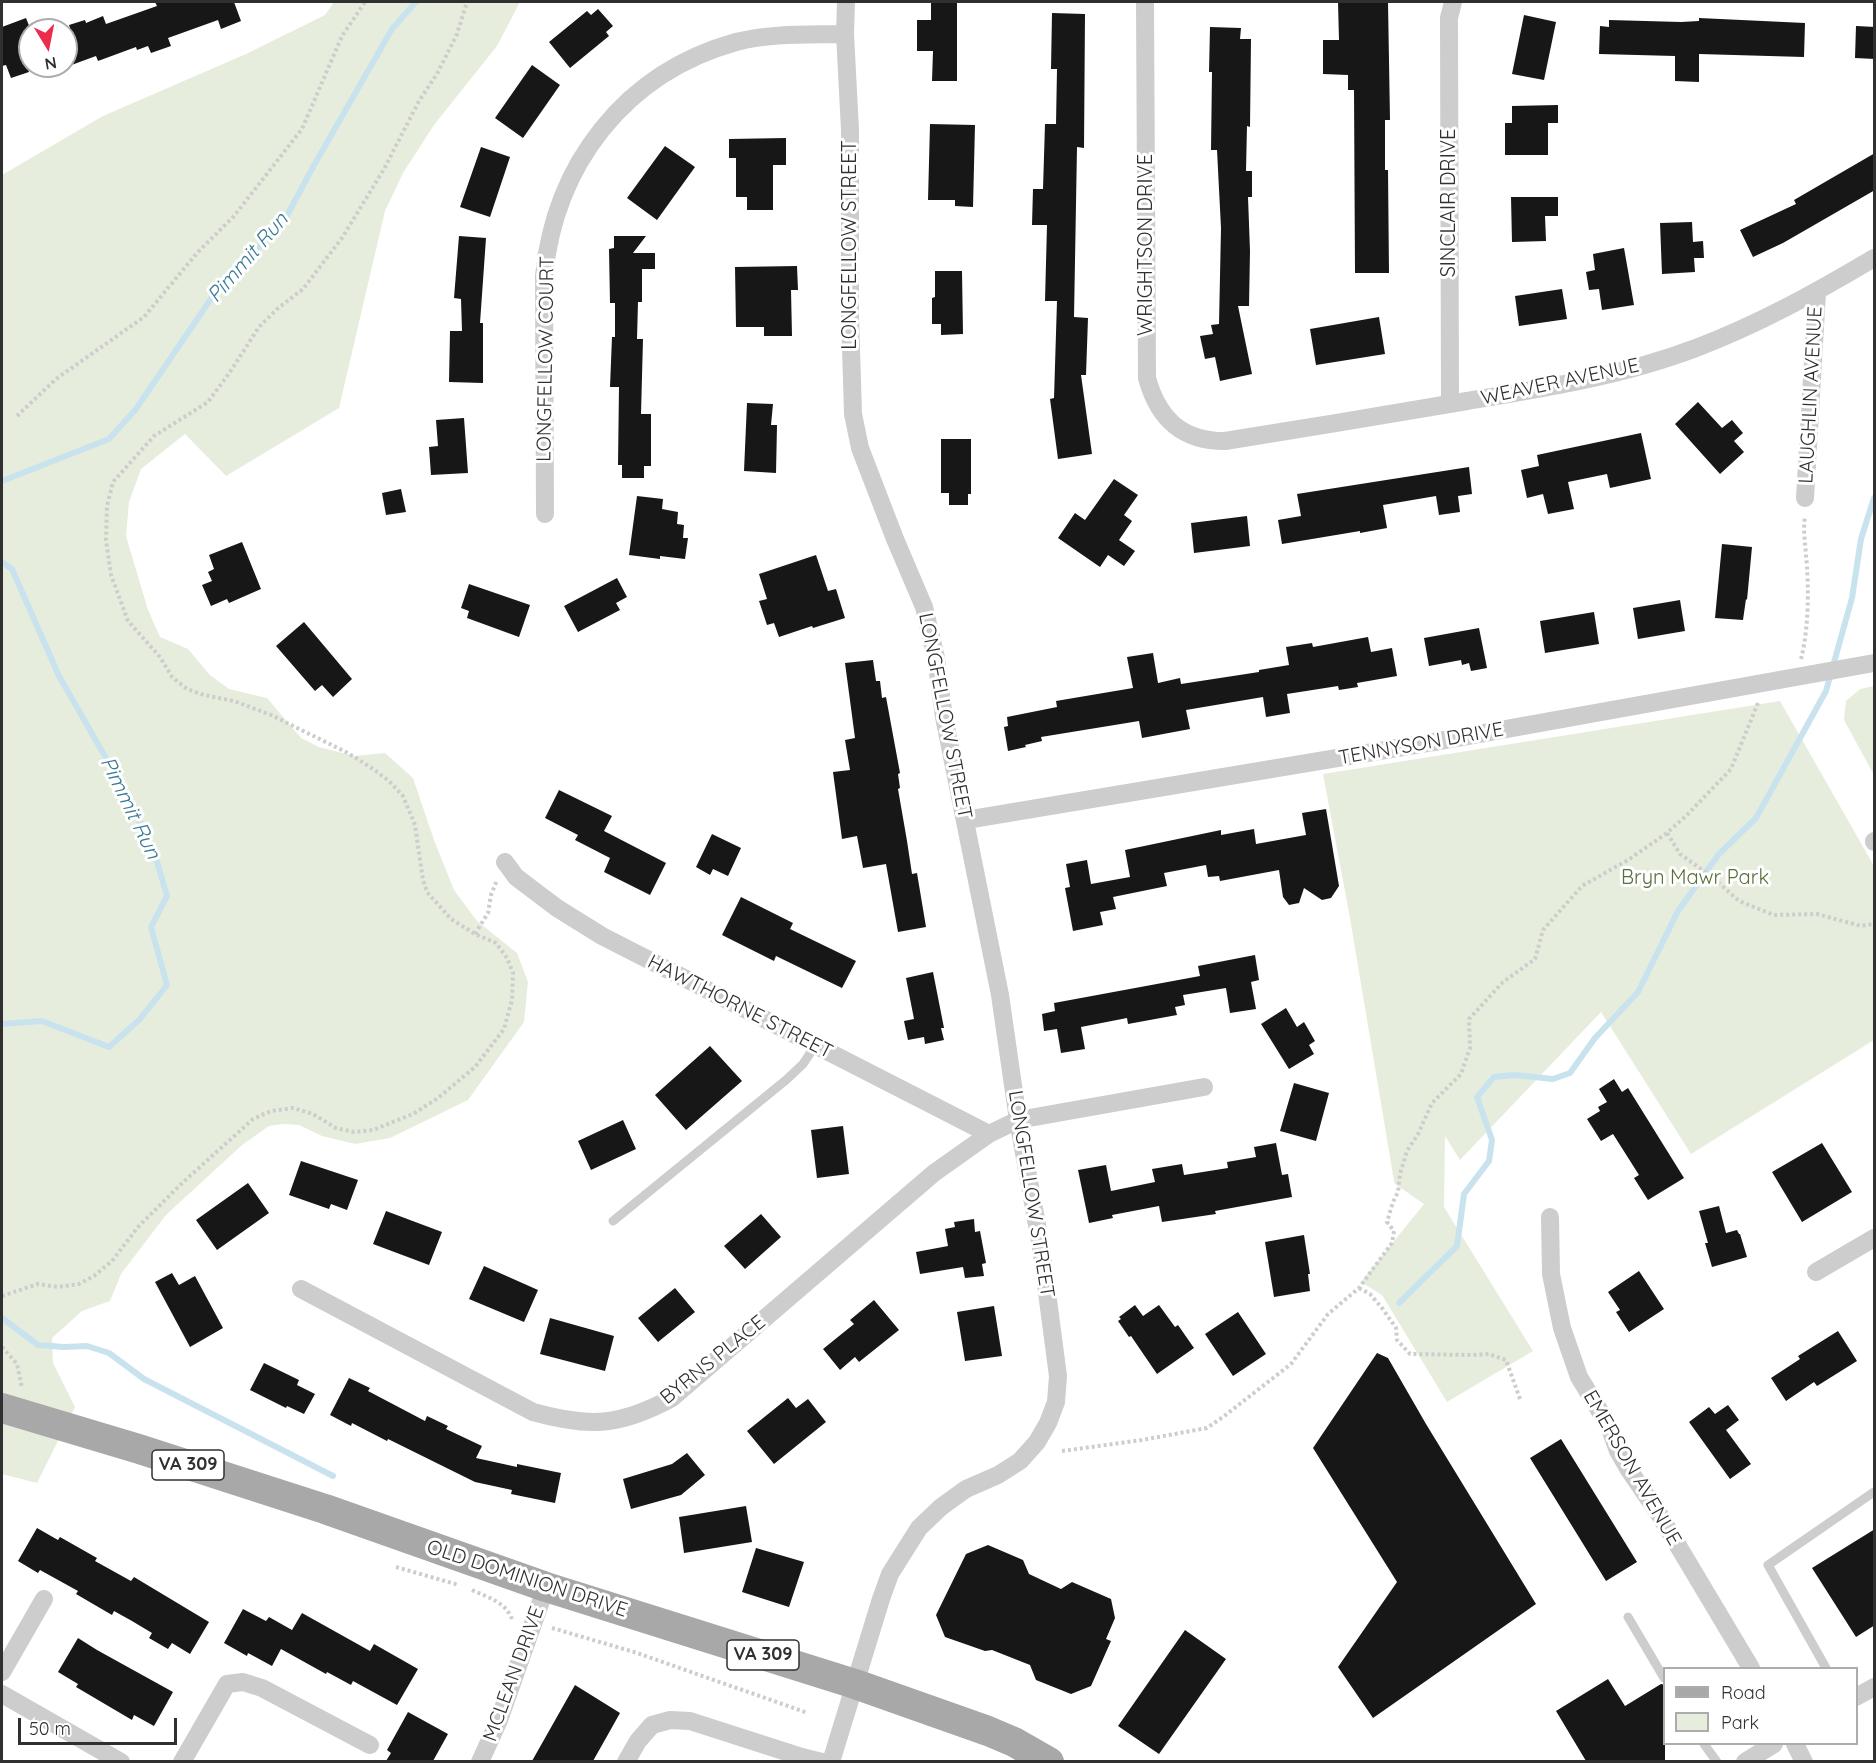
<!DOCTYPE html>
<style>
body{margin:0}
#map{position:relative;width:1876px;height:1763px;overflow:hidden;background:#fff;font-family:Quicksand,sans-serif}
canvas{display:block}
.frame{position:absolute;inset:0;border:3px solid #303030;pointer-events:none}
.legend{position:absolute;left:1663px;top:1667px;width:195px;height:78px;box-sizing:border-box;background:#fff;border:2px solid #acacac;margin:0;padding:8px 10px;list-style:none;font-size:18px;color:#303030}
.legend li{display:flex;align-items:center;gap:12px;height:30px}
.legend b{width:30px;border:2px solid #acacac}
.north{position:absolute;left:18px;top:18px;width:60px;height:60px;box-sizing:border-box;background:#fff;border:2px solid #acacac;border-radius:50%;rotate:170deg;font-size:16px;font-weight:700;line-height:24px;text-align:center;color:#303030}
.north::after{content:'';display:block;margin:auto;width:21px;height:27px;background:#ed2c4d;clip-path:polygon(50% 0,100% 100%,50% 72%,0 100%)}
.scale{position:absolute;left:18px;top:1718px;width:159px;height:27px;box-sizing:border-box;border:3px solid #303030;border-top:0;padding-left:8px;font-size:18px;line-height:21px;white-space:nowrap;color:#303030;-webkit-text-stroke:4px #fff;paint-order:stroke}
</style>
<div id="map">
<canvas width="1876" height="1763"></canvas>
<div class="frame"></div>
<ul class="legend">
<li><b style="height:8px;background:#a8a8a8"></b>Road</li>
<li><b style="height:16px;background:#e7eddd"></b>Park</li>
</ul>
<div class="north">N</div>
<div class="scale">50 m</div>
</div>
<script>
const c = document.querySelector('canvas').getContext('2d');
c.lineJoin = 'round';
function fill(path, color) { c.fillStyle = color; c.fill(path, 'evenodd'); }
function trace(path, color, width, dash) { c.strokeStyle = color; c.lineWidth = width; c.lineCap = dash ? 'butt' : 'round'; c.setLineDash(dash || []); c.stroke(path); }
function write(font, color, halo, rows, align = 'center') {
  c.font = font + ' Quicksand,sans-serif'; c.lineWidth = 6; c.setLineDash([]); c.textBaseline = 'middle'; c.strokeStyle = halo; c.fillStyle = color; for (const [text, x, y, turn = 0] of rows) {
    c.save(); c.translate(x, y); c.rotate((+turn || 0) * Math.PI / 180); c.textAlign = isNaN(turn) ? turn : align; if (halo) c.strokeText(text, 0, 0); c.fillText(text, 0, 0); c.restore();
  }
}
const green = new Path2D(`
 M334,2H520L497,46L434,125L403,173L385,211L339,408L226,476L185,434L141,469L129,502L126,536L148,610L160,637L188,649L210,675L229,689L267,698L301,738L319,747L354,756L385,753L413,778L434,840L454,890L477,921L517,953L528,982L524,1022L468,1100L390,1138L355,1144L322,1136L299,1125L282,1124L269,1126L242,1145L166,1215L121,1274L110,1301L82,1311L52,1338L53,1363L75,1407L37,1483L2,1474V175L103,116L246,54L325,15Z
 M1874,686V775L1844,720L1846,701L1860,689Z
 M1780,701L1874,866V1040L1691,1154L1601,1012L1460,1160L1445,1136L1444,1207L1533,1351L1447,1402L1382,1295L1361,1282L1424,1204L1395,1184L1394,1181L1350,918L1323,774Z`);
const stream = new Path2D(`
 M2,481L109,439L136,409L221,284L282,225L313,167L392,29L416,2
 M2,562L12,569L59,676L134,807L157,862L167,896L151,927L167,985L140,1019L109,1047L42,1021L2,1024
 M1399,1303L1457,1246L1464,1194L1489,1161L1492,1140L1477,1097L1494,1077L1515,1075L1553,1079L1570,1073L1595,1038L1638,992L1678,911L1719,854L1756,818L1826,691L1852,598L1861,539L1874,498
 M2,1318L38,1345L64,1347L87,1346L109,1353L144,1379L333,1476`);
const building = new Path2D(`
 M155,2H234L241,21L221,29L218,20L168,38L171,46L151,53L148,46L137,50L136,47L98,61L96,56L66,67V29L70,28L69,25L85,20L86,23L103,16L106,24L157,6Z
 M931,2H957V81H932L933,51H917V20H931Z
 M1338,2H1388L1390,120H1385V170H1388L1389,273H1355L1354,90H1348V75L1323,74V40H1339Z
 M598,9L613,26L606,32L609,36L570,68L549,42L587,11L591,15Z
 M1052,13L1085,14L1084,148L1077,147L1074,317L1088,318L1086,375H1081L1092,454L1058,459L1050,399L1054,398L1057,301H1045L1047,225H1032L1033,189H1043L1045,124H1056L1057,69H1051Z
 M1524,15L1556,22L1544,80L1512,74Z
 M26,18L30,28V55L24,57L29,72L11,78L6,65L2,66V27Z
 M1699,18L1805,23L1804,57L1699,54V82L1675,81V56L1599,54L1600,26L1609,27V20L1681,22L1699,21Z
 M1856,26L1875,27V59L1855,58Z
 M1210,27L1241,28L1240,39H1251L1250,127L1247,126L1246,171H1252V197H1248L1250,251L1249,306H1238L1252,374L1220,381L1215,357L1205,359L1200,336L1213,334L1211,325L1219,324L1221,228L1217,150H1211L1212,72H1209Z
 M532,65L560,85L523,138L495,118Z
 M1558,105V123H1548V155H1505V123H1512V106Z
 M930,124L975,125L973,207L955,206V200H928Z
 M786,138V165H773V210H747V197H736V158H729V139Z
 M665,146L695,167L657,220L627,198Z
 M481,147L510,157L490,217L460,207Z
 M1875,153V190L1783,243L1753,257L1740,230L1796,204L1794,200Z
 M1511,197H1558V216H1545L1546,241L1512,242Z
 M1692,222L1693,242L1703,241L1704,258H1694L1695,272L1662,274L1660,223Z
 M459,236L486,238L480,323H483V383L449,382L450,331H462L461,299L454,298Z
 M614,236H646L633,253H655V269H642V302H638L637,339H643L641,414H651V466H644V478H622V465H618L619,387H610L612,337H615V303H610L609,249L614,248Z
 M1624,248L1634,305L1602,310L1599,289L1589,290L1586,272L1595,270L1593,254Z
 M797,266L798,290H791L792,336H764V327H736L735,267Z
 M935,271H962L963,334L941,335V324H932V298L935,297Z
 M1562,289L1567,319L1519,326L1515,296Z
 M1379,317L1385,354L1316,365L1310,329Z
 M1698,402L1722,428L1732,420L1743,433L1734,441L1744,452L1720,474L1675,424Z
 M747,403L773,404L771,425H777L776,473L744,471Z
 M464,418L468,473L431,475L429,447L438,446L436,420Z
 M1641,433L1651,479L1610,488L1607,474L1568,482L1574,509L1548,514L1543,494L1527,498L1521,470L1539,466L1537,455Z
 M941,439H971V494H968V505H949V493H941Z
 M1469,467L1472,494L1458,496L1460,512L1439,515L1436,496L1383,505L1387,528L1360,533V531L1282,544L1278,520L1301,516L1297,494Z
 M1114,479L1138,495L1124,515L1132,521L1119,540L1135,551L1124,566L1108,555L1100,567L1058,538L1075,513L1085,520Z
 M401,489L406,512L386,515L382,493Z
 M637,496L663,499L662,509L678,512L677,524L684,525L683,538H688L685,559L660,556V559L629,555Z
 M1247,516L1250,546L1194,553L1191,523Z
 M242,542L261,589L229,603L227,599L211,606L202,585L212,581L208,572L214,569L209,555Z
 M1722,544L1752,547L1747,600L1746,599L1743,620L1715,618Z
 M816,555L828,591L836,589L845,618L813,628L812,626L779,637L774,623L767,625L759,601L767,599L759,574Z
 M617,578L627,597L616,603L620,610L578,632L564,606Z
 M469,584L530,605L519,637L467,618L469,611L461,608Z
 M1680,600L1685,631L1638,639L1633,608Z
 M1594,612L1599,644L1545,653L1540,621Z
 M304,622L352,679L333,697L322,685L315,691L276,646Z
 M1479,628L1487,668L1471,671L1469,663L1462,665L1461,660L1429,666L1424,638Z
 M1368,637L1371,652L1392,648L1397,676L1357,683L1358,687L1339,690L1338,686L1287,694L1290,713L1266,717L1263,697L1186,710L1190,729L1142,738L1139,721L1041,737L1042,741L1025,745L1026,747L1008,751L1004,727L1008,726L1007,717L1057,707L1056,701L1133,688L1127,657L1153,653L1158,683L1180,678L1181,684L1259,672V670L1289,665L1286,647L1312,643L1313,647Z
 M873,660L876,681H880L882,698L886,697L900,773L898,774L900,788L898,789L907,841L912,874L917,873L926,927L898,932L886,864L863,868L857,836L842,839L833,772L850,770L845,740L855,738L845,663Z
 M559,790L612,816L604,831L666,863L650,895L604,872L610,858L575,840L578,835L545,818Z
 M1326,809L1339,886L1331,898L1322,900L1304,888L1299,903L1289,905L1283,897L1279,870L1220,881L1219,876L1208,877L1206,865L1164,873L1167,886L1113,897L1116,909L1100,912L1103,925L1073,931L1065,888L1070,887L1066,864L1087,860L1091,884L1130,877L1125,850L1221,830V835L1254,829L1256,844L1306,835L1302,813Z
 M712,834L741,848L728,876L713,869L710,875L696,867Z
 M741,897L793,923L790,929L856,961L842,988L776,956L774,961L722,935Z
 M1255,955L1259,980L1251,982L1256,1009L1230,1013L1226,988L1183,995L1185,1005L1175,1007L1177,1015L1128,1024L1127,1018L1081,1027L1085,1049L1061,1053L1057,1029L1044,1031L1042,1014L1055,1011L1054,1003L1200,976L1198,966Z
 M933,972L944,1028H941L944,1040L925,1044L924,1037L908,1040L904,1021L914,1019L906,978Z
 M1286,1008L1297,1027L1304,1022L1315,1041L1309,1045L1314,1054L1289,1069L1261,1024Z
 M710,1046L742,1081L686,1130L655,1095Z
 M1614,1079L1622,1092L1628,1088L1684,1178L1648,1200L1634,1178L1639,1175L1613,1134L1601,1141L1587,1119L1600,1111L1598,1107L1607,1102L1599,1089Z
 M1294,1083L1329,1093L1316,1141L1280,1131Z
 M623,1120L636,1149L591,1170L578,1141Z
 M843,1126L849,1174L817,1178L811,1130Z
 M1276,1143L1282,1175L1288,1174L1292,1197L1215,1211L1216,1214L1162,1222L1159,1206L1112,1215L1113,1218L1089,1223L1078,1170L1106,1165L1111,1191L1155,1182L1152,1169L1182,1164L1184,1175L1228,1168L1227,1162L1256,1157L1254,1147Z
 M1822,1143L1852,1192L1802,1222L1772,1172Z
 M301,1161L358,1180L347,1210L331,1204L329,1209L289,1195Z
 M248,1183L269,1213L217,1250L196,1220Z
 M1719,1206L1726,1233L1737,1230L1739,1234H1740L1747,1257L1712,1267L1705,1243H1708L1699,1211Z
 M386,1211L442,1232L429,1265L373,1244Z
 M761,1214L781,1237L745,1269L724,1246Z
 M974,1219L975,1232L980,1231L986,1263L982,1264L984,1276L965,1278L963,1267L920,1274L916,1252L948,1246L945,1229L955,1227L954,1222Z
 M1304,1235L1310,1274H1308L1310,1291L1274,1297L1265,1242Z
 M484,1266L538,1290L524,1322L469,1299Z
 M1639,1271L1664,1309L1629,1332L1616,1312L1620,1310L1608,1292Z
 M172,1273L179,1285L195,1276L223,1328L190,1347L155,1282Z
 M675,1288L695,1312L658,1342L638,1318Z
 M874,1300L899,1330L859,1362L855,1357L840,1370L823,1349L854,1324L850,1320Z
 M1135,1305L1143,1316L1159,1305L1175,1327L1178,1325L1194,1348L1157,1374L1131,1336L1129,1337L1118,1321L1121,1319L1119,1317Z
 M994,1306L1002,1356L965,1361L957,1312Z
 M1238,1312L1266,1354L1233,1376L1205,1334Z
 M550,1318L614,1336L605,1371L540,1354Z
 M1838,1331L1857,1361L1817,1386L1814,1382L1786,1401L1771,1378L1800,1359L1798,1356Z
 M1377,1353L1388,1358L1426,1424L1536,1604L1373,1718L1338,1667L1397,1582L1313,1448Z
 M264,1363L299,1380L297,1385L315,1394L304,1414L287,1406L286,1408L250,1390Z
 M349,1378L370,1388L368,1391L425,1421L427,1416L448,1426L446,1429L482,1446L476,1458L517,1467V1464L561,1473L555,1503L511,1494L512,1490L475,1482L388,1439L387,1441L352,1423L351,1426L330,1415Z
 M788,1398L796,1408L808,1399L826,1422L774,1464L747,1431Z
 M1728,1405L1739,1420L1726,1430L1751,1464L1730,1479L1689,1422L1709,1407L1715,1414Z
 M1561,1439L1637,1562L1606,1581L1530,1458Z
 M687,1453L705,1475L681,1495L631,1509L623,1479L672,1464Z
 M746,1506L752,1542L684,1553L679,1517Z
 M37,1528L58,1540L60,1537L97,1558L95,1561L131,1581L134,1577L209,1622L190,1654L172,1643L168,1649L149,1638L152,1633L132,1621L114,1611L112,1615L76,1594L78,1591L40,1570L38,1573L18,1561Z
 M1875,1529V1625L1856,1637L1812,1568Z
 M988,1545L1023,1560L1029,1574L1061,1589L1072,1582L1111,1599L1115,1618L1106,1639L1111,1641L1091,1686L1071,1694L1036,1680L1030,1665L992,1650L985,1651L945,1637L936,1615L966,1554Z
 M756,1548L804,1562L789,1607L742,1592Z
 M243,1609L266,1621L269,1617L292,1630L302,1613L370,1651L374,1644L418,1669L397,1705L353,1681L351,1685L327,1672L326,1674L281,1649L272,1666L248,1653L247,1656L224,1643Z
 M1185,1630L1226,1659L1159,1754L1118,1726Z
 M78,1638L97,1650L173,1692L154,1726L134,1715L132,1720L76,1687L78,1684L58,1672Z
 M1608,1679L1625,1706L1661,1684L1665,1685V1761H1586L1556,1711Z
 M575,1685L620,1713L606,1738L593,1761H532Z
 M408,1712L448,1734L433,1761H386L391,1753L387,1750Z`);
const path = new Path2D(`
 M17,416L56,379L144,317L197,253L234,216L302,129L342,36L365,2
 M1801,659C1809,628 1809,586 1806,555C1805,542 1803,529 1805,517
 M1758,703L1731,769L1687,815L1667,833L1680,854L1711,876L1739,901L1774,915L1817,914L1861,926L1874,924
 M475,934L488,913L491,895L497,880
 M1359,1288L1370,1294L1382,1308L1396,1328L1397,1340L1410,1354L1472,1355L1489,1354L1506,1360L1520,1399
 M2,1296L38,1284L58,1287L79,1284L94,1276L112,1261L138,1227L180,1185L253,1119L271,1111L293,1108L313,1114L336,1128L354,1132L373,1130L413,1114L438,1098L475,1067L504,1029L512,1000L513,973L507,958L496,943L475,934L451,919L427,892L423,880L415,825L403,796L389,781L373,769L348,753L271,715L234,701L204,695L187,689L172,677L160,657L128,621L111,575L106,540L107,506L113,482L154,436L208,402L230,372L259,327L277,309L303,289L342,238L384,169L419,101L437,74L457,34L467,2
 M2,1347L17,1364L22,1388
 M1062,1451L1142,1440L1207,1428L1223,1417L1291,1364L1328,1314L1359,1288L1392,1243L1394,1231L1387,1222L1393,1202L1398,1192L1400,1174L1407,1151L1418,1134L1432,1103L1461,1074L1470,1048L1469,1019L1503,982L1535,959L1543,930L1582,886L1628,860L1667,833
 M396,1567L459,1585
 M472,1590C489,1598 507,1602 513,1622
 M552,1628L634,1652L808,1713`);
const service = new Path2D(`
 M613,1221L786,1080L803,1064L815,1046
 M1628,1617L1664,1678
 M1826,1668L1768,1565L1874,1492
 M1704,1744L1717,1762`);
const minor = new Path2D(`
 M1145,2L1147,378C1158,418 1181,441 1225,441C1306,428 1386,415 1467,401C1545,388 1622,376 1696,348C1759,324 1817,292 1874,258
 M1450,404L1449,18L1453,2
 M1805,498L1817,293
 M545,514L544,276C555,164 625,73 736,42C771,33 809,35 845,34
 M966,820L1445,740L1874,663
 M1874,841V842
 M505,862L516,877L557,908L602,936L989,1134
 M1550,1217L1551,1274L1562,1328L1579,1377L1609,1426L1618,1451L1629,1470L1659,1514L1751,1668
 M1816,1272L1874,1238
 M301,1289L533,1412C590,1428 620,1426 672,1398L934,1173L989,1134L1018,1120L1204,1087
 M2,1672L44,1599
 M2,1694L121,1762
 M1856,1697L1874,1687
 M1795,1744L1804,1762
 M182,1762L227,1684L243,1682L262,1688L370,1745
 M480,1762L499,1720L546,1587
 M626,1762L638,1741L652,1725L670,1720L690,1721L802,1757L822,1762
 M831,1762L881,1599L890,1574L919,1528L941,1507L966,1489L998,1475L1020,1461L1037,1442L1048,1423L1056,1402L1058,1376L1041,1247L1018,1120L1000,995L944,717L936,658L924,607L895,539L860,448L853,414L850,315V130L845,34L846,2
 M1745,1762L1774,1744`);
const primary = new Path2D(`
 M2,1408L139,1449L325,1509L546,1587L855,1684L988,1731L1014,1742L1049,1762`);
const shields = [
 [188,1465,72],
 [763,1655,72]
];
const shieldNames = [
 ["VA 309",188,1465],
 ["VA 309",763,1655]
];
const streetNames = [
 ["SINCLAIR DRIVE",1449,203,-90],
 ["LONGFELLOW STREET",850,245,-90],
 ["WRIGHTSON DRIVE",1146,245,-90],
 ["LONGFELLOW COURT",546,359,-89],
 ["WEAVER AVENUE",1560,382,-12],
 ["LAUGHLIN AVENUE",1811,395,-87],
 ["LONGFELLOW STREET",945,716,79],
 ["TENNYSON DRIVE",1421,744,-10],
 ["HAWTHORNE STREET",740,1007,27],
 ["LONGFELLOW STREET",1031,1194,81],
 ["BYRNS PLACE",713,1360,-39],
 ["EMERSON AVENUE",1632,1468,60],
 ["OLD DOMINION DRIVE",527,1579,18],
 ["MCLEAN DRIVE",514,1674,-70]
];
const parkNames = [
 ["Bryn Mawr Park",1695,878]
];
const waterNames = [
 ["Pimmit Run",248,258,-49],
 ["Pimmit Run",130,808,64]
];
fill(green, '#e7eddd');
trace(stream, '#c9e3ee', 6);
fill(building, '#171717');
trace(path, '#cdcdcd', 4, [3, 3]);
trace(service, '#cdcdcd', 9);
trace(minor, '#cdcdcd', 18);
trace(primary, '#a8a8a8', 30);
for (const [x, y, w] of shields) { const box = new Path2D(); box.roundRect(x - w / 2, y - 15, w, 30, 4.5); c.fillStyle = '#fff'; c.fill(box); trace(box, '#303030', 1.5); }
write('bold 18px', '#303030', null, shieldNames);
write('20px', '#303030', '#fff', streetNames);
write('20px', '#586e3b', '#fff', parkNames);
write('italic 21px', '#397b96', '#fff', waterNames);
</script>
